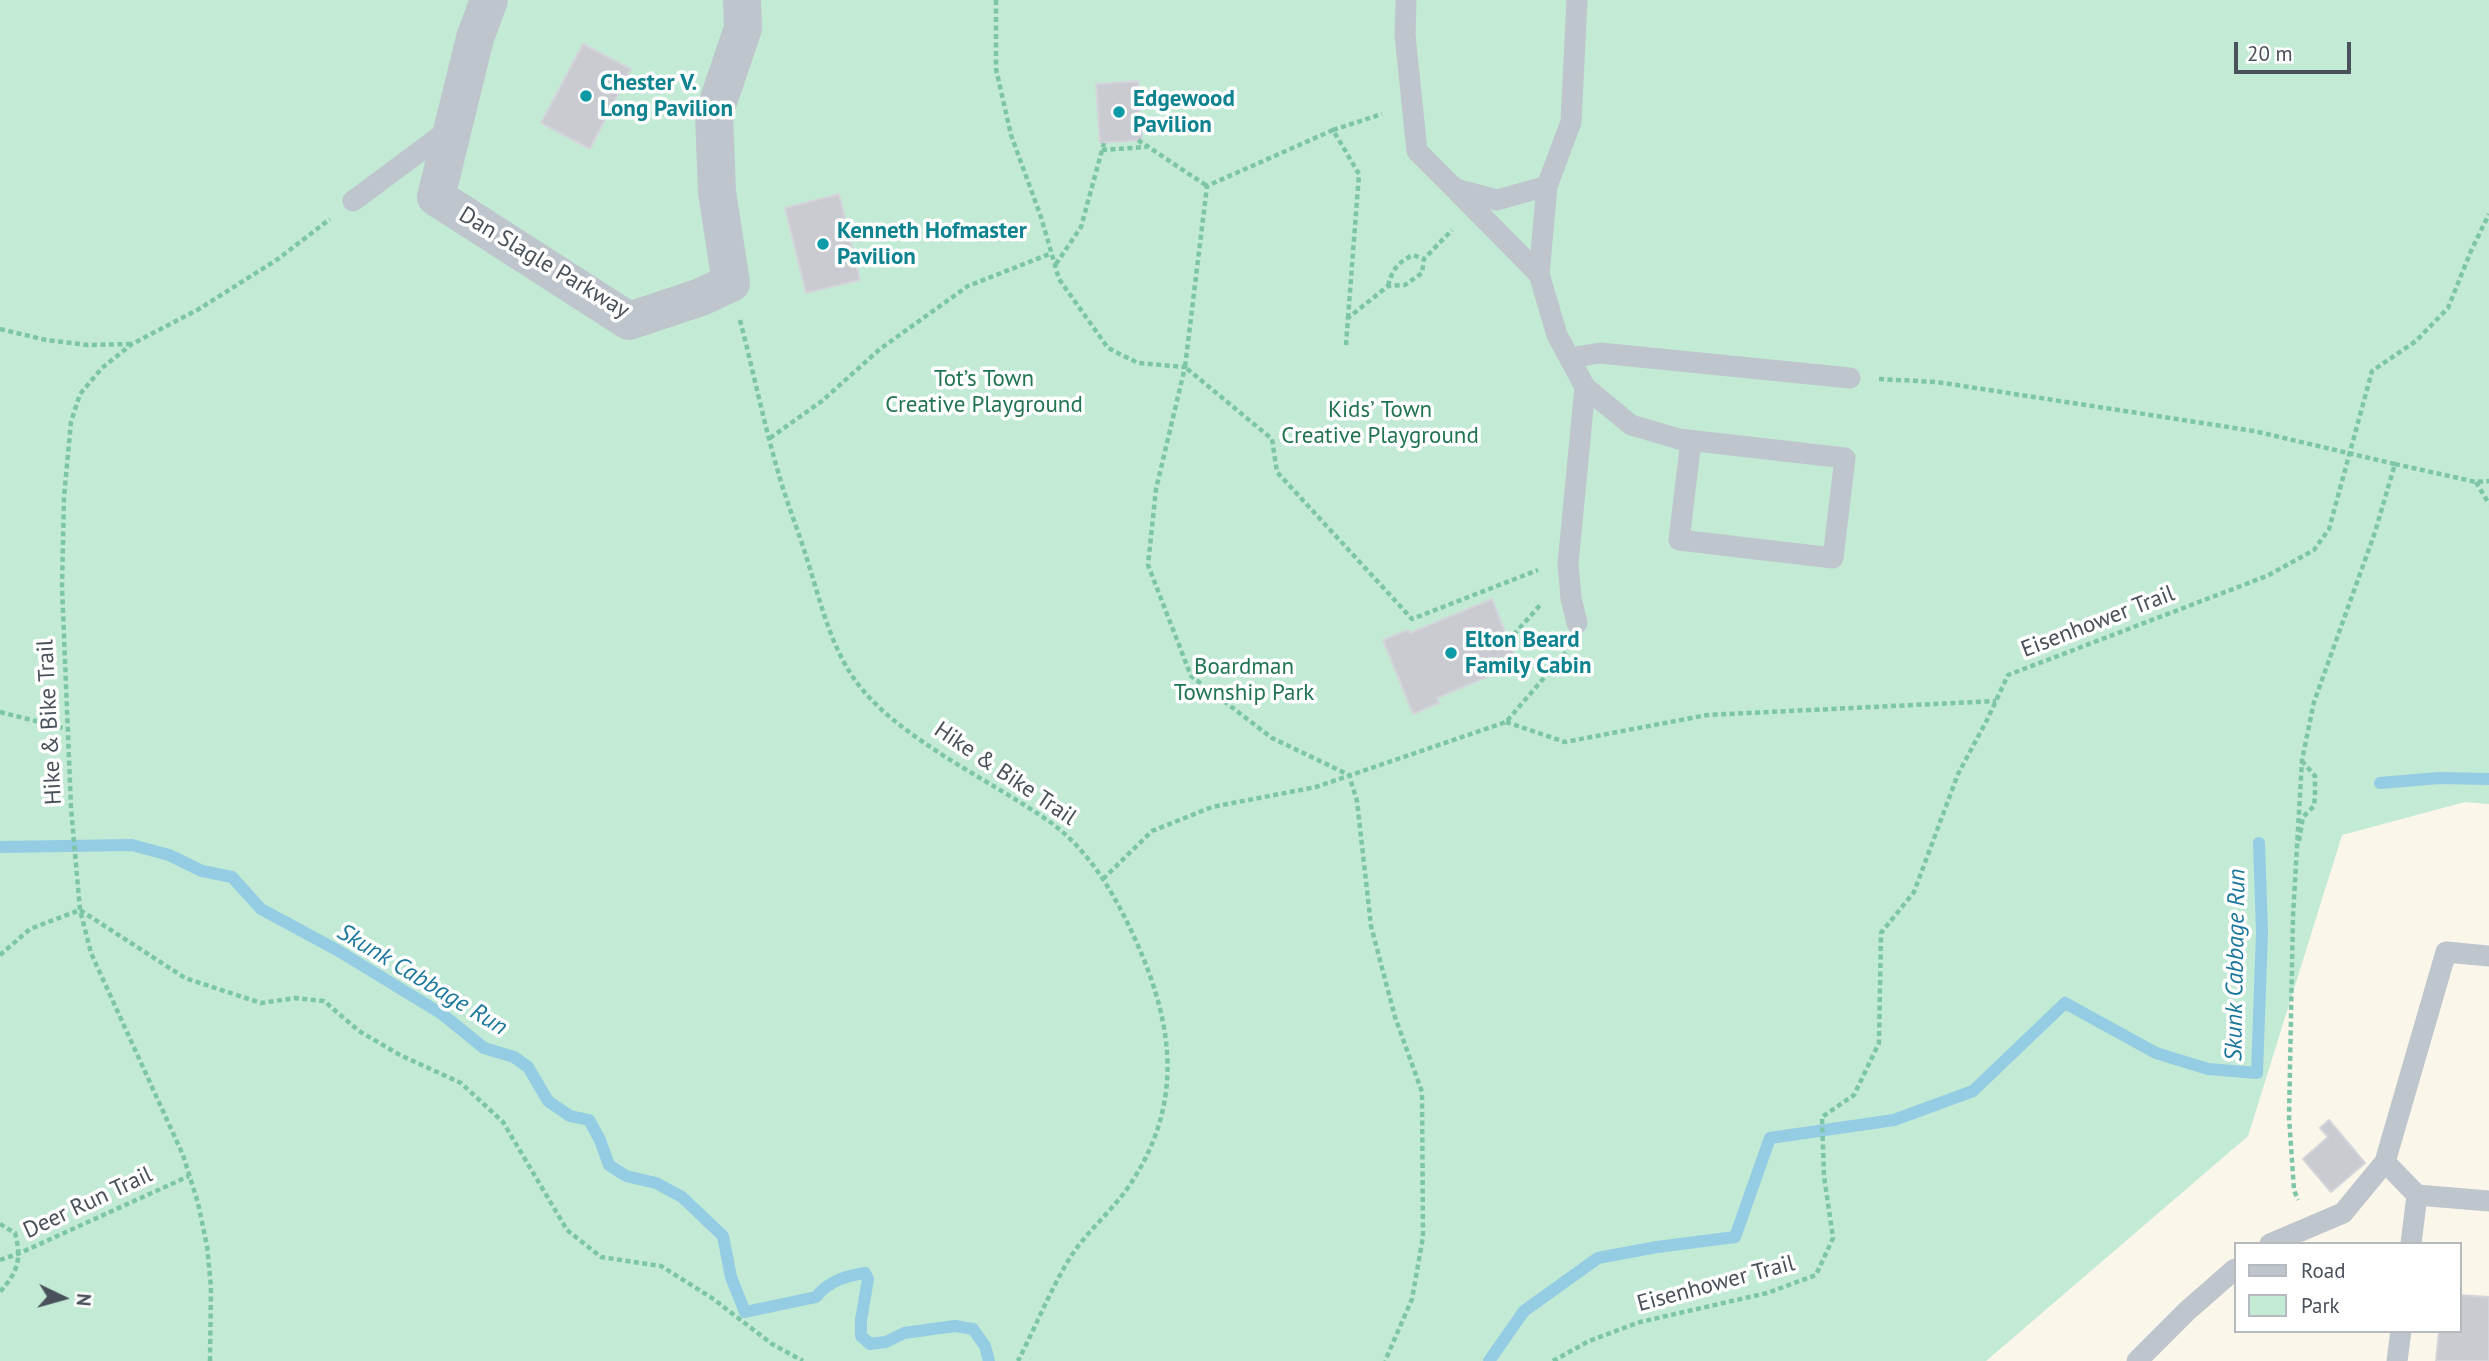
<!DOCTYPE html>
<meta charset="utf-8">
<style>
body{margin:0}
#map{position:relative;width:2489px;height:1361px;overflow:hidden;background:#f1efef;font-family:"PT Sans",sans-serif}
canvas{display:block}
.legend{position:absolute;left:2234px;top:1242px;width:228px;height:91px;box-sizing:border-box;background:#fff;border:2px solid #b6b9bd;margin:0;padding:9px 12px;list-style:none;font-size:21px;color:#49515a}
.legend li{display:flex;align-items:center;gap:14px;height:35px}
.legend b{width:35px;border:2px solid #b6b9bd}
.north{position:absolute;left:28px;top:1263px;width:70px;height:70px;-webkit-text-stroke:5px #fff;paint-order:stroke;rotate:95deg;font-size:19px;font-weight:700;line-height:28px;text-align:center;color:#49515a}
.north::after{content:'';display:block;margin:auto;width:24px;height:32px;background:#49515a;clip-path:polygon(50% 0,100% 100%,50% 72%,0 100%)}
.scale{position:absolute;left:2234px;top:42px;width:117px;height:32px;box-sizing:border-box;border:4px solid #49515a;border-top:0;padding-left:9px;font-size:21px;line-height:24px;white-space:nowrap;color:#49515a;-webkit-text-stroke:5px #fff;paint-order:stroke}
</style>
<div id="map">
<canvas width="2489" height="1361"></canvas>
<ul class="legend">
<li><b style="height:9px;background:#bfc5cc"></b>Road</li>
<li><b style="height:19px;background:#c2ead5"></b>Park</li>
</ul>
<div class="north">N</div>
<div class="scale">20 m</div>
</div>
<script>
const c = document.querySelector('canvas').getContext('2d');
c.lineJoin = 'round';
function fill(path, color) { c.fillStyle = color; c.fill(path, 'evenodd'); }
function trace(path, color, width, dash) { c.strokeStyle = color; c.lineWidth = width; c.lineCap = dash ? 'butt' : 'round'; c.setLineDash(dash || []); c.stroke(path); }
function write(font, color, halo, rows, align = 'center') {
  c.font = font + ' "PT Sans",sans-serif'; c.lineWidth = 7; c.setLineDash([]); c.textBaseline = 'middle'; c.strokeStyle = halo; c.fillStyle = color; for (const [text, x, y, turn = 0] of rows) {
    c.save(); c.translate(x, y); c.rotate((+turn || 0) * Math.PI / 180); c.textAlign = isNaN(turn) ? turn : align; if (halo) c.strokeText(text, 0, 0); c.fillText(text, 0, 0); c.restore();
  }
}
const commercial = new Path2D(`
 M2465,802L2489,804V1361H1986L2248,1136L2342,835ZM2235,1244H2459V1331H2235Z`);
const green = new Path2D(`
 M0,0H2489V804L2465,802L2342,835L2248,1136L1986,1361H0Z`);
const stream = new Path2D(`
 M2380,783L2439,778L2489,779
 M0,847L132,845L169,855L202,871L232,877L261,909L337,950L442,1014L484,1048L514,1057L528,1067L548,1101L570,1116L589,1120L600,1140L609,1165L626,1176L656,1183L682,1197L723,1236L731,1277L745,1312L816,1297C829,1281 845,1276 865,1273L868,1279L861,1320V1336L870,1344L886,1342L904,1333L955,1326L973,1329L985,1346L989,1361
 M1489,1361L1524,1311L1598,1258L1657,1247L1735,1237L1770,1138L1894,1120L1973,1091L2065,1003L2156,1053L2208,1069L2257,1073L2262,932L2259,843`);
const building = new Path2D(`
 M583,44L631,69L590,149L541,123Z
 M1138,81L1142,140L1100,143L1096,84Z
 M839,194L860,280L806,293L785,208Z
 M1492,599L1518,664L1437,698L1439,703L1413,714L1383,640L1408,630L1410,633Z
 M2329,1120L2365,1163L2331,1192L2303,1159L2328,1137L2320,1128Z
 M2459,1295L2489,1297V1361H2436L2439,1331H2459Z`);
const path = new Path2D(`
 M996,0V69L1011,135L1041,217L1059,279L1108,348L1138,363L1185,367L1156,489L1148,565L1191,676L1272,738L1349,775L1357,801L1371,926L1395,1017L1422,1092L1423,1237L1412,1299L1385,1361
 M1333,130L1382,114
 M1138,140L1207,186
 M1102,150L1146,147
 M1056,264L1081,227L1104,143
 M1388,286C1392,270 1398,262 1413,255L1424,259
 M1348,318L1359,174L1333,130L1207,186L1185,367L1272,439L1277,472L1412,619L1538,570
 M740,320C754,374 765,429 781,482C789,508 799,533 807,559C820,600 830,645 855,680C896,738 991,780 1050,822C1091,852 1115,895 1136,941C1175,1028 1184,1107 1127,1189C1109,1214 1084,1234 1068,1261C1049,1293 1035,1328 1018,1361
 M0,329L46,340L88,345L131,344
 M1346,345L1348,318L1388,286L1405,285L1422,273L1424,259L1452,230
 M1879,379L1937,382L2254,431L2395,464L2375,532L2314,702L2302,760L2293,916L2289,1117L2294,1190L2298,1200
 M770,438L822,401L880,349L968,286L1052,253
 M2395,464L2476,482L2489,481
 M2476,482L2489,504
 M1508,641L1542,603
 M0,712L67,729
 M1506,722L1565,742L1707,715L1996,701
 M2299,841L2303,817L2314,806L2315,796V776L2302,761
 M1103,879L1152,831L1212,807L1316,787L1506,722L1568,650
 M0,955L30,929L80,910L185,978L261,1003L295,998L324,1001L359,1031L400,1055L461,1083L503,1122L567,1230L601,1257L661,1266L712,1298L772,1344L803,1361
 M0,1224L15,1233C22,1260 18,1271 0,1292
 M0,1260L20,1253L189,1176
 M210,1361L211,1287L207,1246L198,1203L183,1155L91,953L80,910L71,808L62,587L64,497L71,422L80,394L102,368L132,344L199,309L278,259L330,219
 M1553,1361L1589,1341L1640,1322L1767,1293L1816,1275L1833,1238L1824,1176L1822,1117L1854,1095L1879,1043L1881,933L1914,892L1958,774L1987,720L2008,675L2267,576L2314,550L2329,529L2372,371L2416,341L2448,308L2471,251L2489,214`);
const lane = new Path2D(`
 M1406,0L1405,35L1417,151L1455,189L1497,200L1547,186L1571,122L1577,0
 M1547,186L1539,274L1557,335L1585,387L1631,425L1679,439L1845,458L1833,558L1679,540L1691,441
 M1457,191L1539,274
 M353,201L450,129
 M1569,358L1600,353L1850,378
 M1577,623L1571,598L1568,564L1585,387
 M2417,1195L2489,1201
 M2270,1244L2343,1213L2385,1162
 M2411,1244L2417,1195L2385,1162L2446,952L2489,956
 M2137,1361L2187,1311L2235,1269
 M2397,1361L2401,1331`);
const street = new Path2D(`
 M489,0L475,38L436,197L629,321L701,297L731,283L717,192L714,114L743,28L742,0`);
const markers = [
 [586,96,7,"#0f9aa8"],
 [1119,112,7,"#0f9aa8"],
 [823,244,7,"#0f9aa8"],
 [1451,653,7,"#0f9aa8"]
];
const cultureNames = [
 ["Chester V.",600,83],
 ["Long Pavilion",600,109],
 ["Edgewood",1133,99],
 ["Pavilion",1133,125],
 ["Kenneth Hofmaster",837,231],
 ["Pavilion",837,257],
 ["Elton Beard",1465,640],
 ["Family Cabin",1465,666]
];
const streetNames = [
 ["Dan Slagle Parkway",544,263,31],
 ["Eisenhower Trail",2098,622,-21],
 ["Hike & Bike Trail",50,722,-93],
 ["Hike & Bike Trail",1005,774,34],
 ["Deer Run Trail",88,1203,-25],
 ["Eisenhower Trail",1716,1284,-15]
];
const parkNames = [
 ["Tot’s Town",984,379],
 ["Creative Playground",984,405],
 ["Kids’ Town",1380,410],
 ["Creative Playground",1380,436],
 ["Boardman",1244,667],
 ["Township Park",1244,693]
];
const waterNames = [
 ["Skunk Cabbage Run",2236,965,-89],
 ["Skunk Cabbage Run",422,980,31]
];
fill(commercial, '#faf7ea');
fill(green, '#c2ead5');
trace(stream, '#94cce3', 12);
fill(building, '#c9cbd1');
trace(building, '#d4d5da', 2);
trace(path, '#7dc5a7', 4.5, [5, 3.5]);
trace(lane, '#bfc5cc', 21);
trace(street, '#bfc5cc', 38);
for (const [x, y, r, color] of markers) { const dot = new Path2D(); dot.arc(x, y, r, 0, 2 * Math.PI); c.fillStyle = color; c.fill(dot); trace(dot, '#fff', 2.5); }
write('bold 23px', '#0d838f', '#fff', cultureNames, 'left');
write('23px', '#49515a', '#fff', streetNames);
write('23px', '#217451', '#fff', parkNames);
write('italic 24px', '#1b779b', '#fff', waterNames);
</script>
